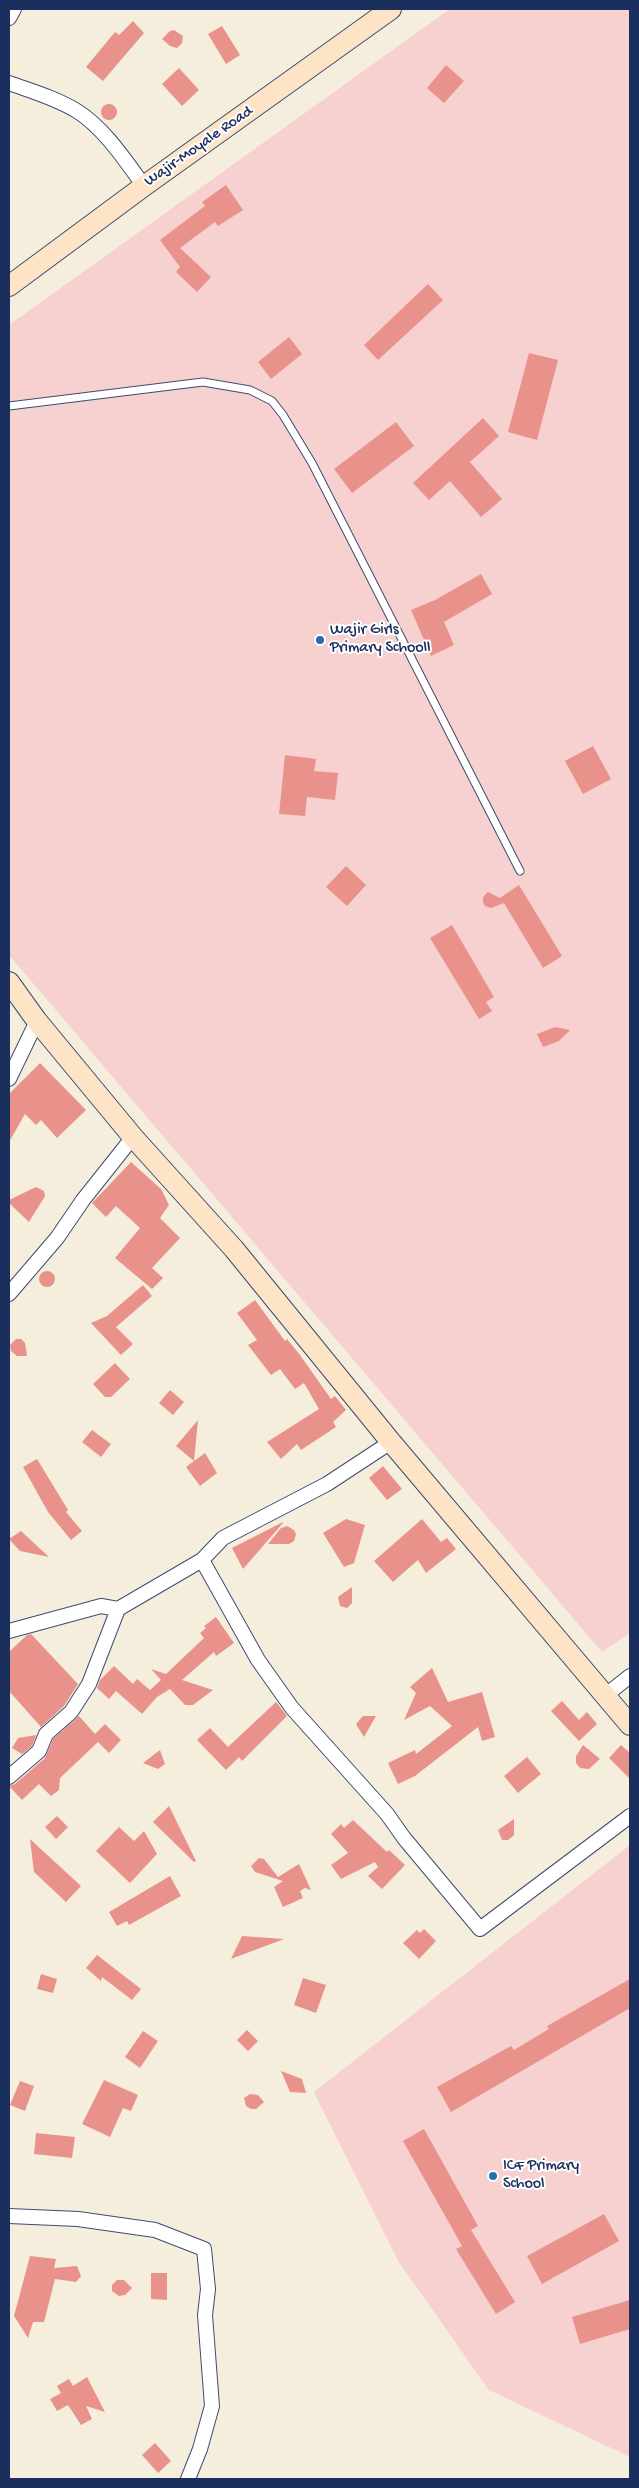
<!DOCTYPE html>
<style>
body{margin:0}
#map{position:relative;width:639px;height:2488px;overflow:hidden;background:#f5eedd;font-family:"Gochi Hand",sans-serif}
canvas{display:block}
.frame{position:absolute;inset:0;border:10px solid #1b2f5e;pointer-events:none}
</style>
<div id="map">
<canvas width="639" height="2488"></canvas>
<div class="frame"></div>
</div>
<script>
const c = document.querySelector('canvas').getContext('2d');
c.lineJoin = 'round';
function fill(path, color) { c.fillStyle = color; c.fill(path, 'evenodd'); }
function trace(path, color, width, dash) { c.strokeStyle = color; c.lineWidth = width; c.lineCap = dash ? 'butt' : 'round'; c.setLineDash(dash || []); c.stroke(path); }
function write(font, color, halo, rows, align = 'center') {
  c.font = font + ' "Gochi Hand",sans-serif'; c.lineWidth = 4; c.setLineDash([]); c.textBaseline = 'middle'; c.strokeStyle = halo; c.fillStyle = color; for (const [text, x, y, turn = 0] of rows) {
    c.save(); c.translate(x, y); c.rotate((+turn || 0) * Math.PI / 180); c.textAlign = isNaN(turn) ? turn : align; if (halo) c.strokeText(text, 0, 0); c.fillText(text, 0, 0); c.restore();
  }
}
const built = new Path2D(`
 M450,9H630V1633L602,1652L9,955V325Z
 M630,1845V2457L489,2390L398,2261L314,2092Z`);
const building = new Path2D(`
 M133,21L144,33L103,81L86,67L115,32L119,35Z
 M222,26L240,55L226,64L208,34Z
 M174,30L183,36L182,43L177,48L170,46L162,39L170,31Z
 M446,65L464,81L444,103L427,88Z
 M179,68L199,90L182,106L162,84Z
 M101 112a8 8 0 1 1 16 0a8 8 0 1 1-16 0Z
 M226,185L243,210L218,226L215,222L180,248L211,277L197,292L176,272L180,267L160,240L205,206L202,202Z
 M428,284L443,300L378,360L364,345Z
 M289,337L302,354L271,379L258,362Z
 M529,353L558,360L537,440L508,432Z
 M483,418L499,436L470,462L502,499L481,517L450,481L429,500L413,483Z
 M396,422L414,446L352,493L334,469Z
 M481,574L492,594L444,622L454,645L431,656L411,610L435,600Z
 M593,746L611,779L583,794L565,761Z
 M285,755L316,759L314,771L338,773L335,800L307,797L305,816L279,814Z
 M346,866L366,885L347,906L326,887Z
 M519,885L562,956L543,968L504,903L491,908L485,906L483,902V897L488,892L500,898Z
 M452,925L494,997L486,1002L492,1011L479,1019L430,938Z
 M555,1027L570,1030L559,1041L543,1047L537,1034Z
 M40,1063L86,1110L57,1138L41,1120L36,1125L25,1114L9,1142V1094Z
 M131,1162L161,1189L169,1205L160,1218L180,1238L152,1268L163,1278L152,1289L115,1258L140,1228L116,1206L106,1217L92,1203Z
 M36,1187L44,1191L45,1196L29,1222L9,1203V1200Z
 M39 1279a8 8 0 1 1 16 0a8 8 0 1 1-16 0Z
 M143,1285L152,1296L116,1327L133,1344L121,1355L91,1323L107,1316Z
 M255,1300L285,1341L287,1339L300,1355L331,1399L335,1396L346,1410L333,1422L336,1427L301,1450L297,1444L281,1459L267,1442L319,1409L304,1383L295,1389L280,1369L271,1375L248,1345L257,1340L237,1313Z
 M16,1339H21L25,1343L27,1356H17L11,1351L10,1345Z
 M115,1363L130,1379L111,1397H105L93,1384Z
 M170,1390L184,1402L173,1415L159,1403Z
 M198,1420L194,1461L205,1453L217,1473L200,1486L186,1467L194,1461L176,1446Z
 M92,1430L111,1444L101,1457L82,1442Z
 M37,1459L68,1510L66,1512L82,1531L71,1540L48,1512L23,1467Z
 M383,1466L402,1489L387,1500L369,1478Z
 M346,1519L365,1525L354,1563L344,1567L323,1533Z
 M422,1519L441,1542L447,1538L456,1549L426,1573L418,1560L393,1582L374,1561Z
 M283,1522V1523L243,1569L232,1548Z
 M287,1526L294,1530L296,1534L294,1541L289,1544H268L281,1528Z
 M21,1531L49,1557L20,1551L9,1539Z
 M352,1587V1603L347,1608L340,1606L338,1597Z
 M216,1617L234,1643L216,1656L214,1652L182,1680L213,1690L193,1705H185L170,1689L157,1697L142,1714L116,1691L109,1699L97,1688L100,1680L114,1666L133,1684L137,1679L150,1690L161,1680L151,1669L166,1674L204,1638L200,1633L206,1628L204,1626Z
 M31,1634L78,1684L64,1706L41,1727L9,1691V1652L27,1635Z
 M432,1668L448,1702L482,1692L495,1737L482,1741L478,1727L415,1776L398,1784L388,1763L415,1750L416,1754L452,1726L430,1706L404,1720L416,1693L410,1687Z
 M562,1701L579,1720L587,1712L597,1724L579,1741L551,1711Z
 M276,1702L287,1716L242,1761L239,1757L226,1770L197,1740L210,1728L228,1747Z
 M79,1716L95,1734L105,1724L121,1740L109,1753L98,1742L60,1778L59,1790L51,1796L39,1784L22,1800L9,1786L15,1784L45,1758L53,1739Z
 M363,1716H376L364,1737L356,1724Z
 M36,1735L32,1746L22,1754L12,1748L18,1738Z
 M583,1745L600,1759L589,1769L580,1768L576,1763V1756Z
 M621,1745L630,1753V1779L609,1758Z
 M160,1750L165,1764L158,1769L143,1763Z
 M527,1757L541,1774L518,1793L504,1776Z
 M169,1806L196,1861L194,1862L153,1822Z
 M57,1816L68,1827L56,1839L45,1827Z
 M514,1819V1835L508,1840H502L498,1830Z
 M353,1820L387,1852L389,1850L405,1865L382,1889L368,1876L378,1867L375,1862L341,1879L331,1865L348,1853L331,1834L341,1824L344,1828Z
 M119,1827L134,1841L144,1831L157,1854L130,1883L96,1851Z
 M30,1839L81,1886L66,1902L34,1872Z
 M259,1858L264,1859L278,1877L299,1864L311,1890L305,1888L300,1891L303,1898L283,1907L274,1887L283,1881L255,1872L251,1866Z
 M170,1876L181,1896L129,1925L127,1921L117,1926L109,1912Z
 M424,1929L436,1941L419,1959L403,1943L417,1930L420,1933Z
 M242,1936L284,1939L231,1959Z
 M97,1955L141,1989L132,2000L102,1977L101,1981L86,1968Z
 M41,1974L57,1979L53,1993L37,1989Z
 M303,1978L326,1985L316,2013L294,2005Z
 M630,1979V2008L451,2112L437,2087L511,2046L514,2050L549,2029L547,2026Z
 M247,2030L258,2041L248,2051L237,2040Z
 M143,2031L158,2041L140,2068L125,2057Z
 M281,2071L302,2079L306,2093L290,2092Z
 M104,2080L138,2095L131,2111L123,2108L110,2137L82,2124Z
 M20,2081L34,2086L25,2111L10,2105Z
 M250,2094L258,2095L264,2102L256,2109H251L246,2106L244,2098Z
 M424,2129L478,2226L471,2230L515,2302L496,2314L456,2249L462,2246L403,2141Z
 M36,2133L75,2137L72,2158L34,2154Z
 M604,2214L619,2241L542,2284L527,2256Z
 M30,2256L56,2259L54,2268L77,2266L81,2276L76,2282L55,2279L44,2322H33L28,2338L14,2316Z
 M151,2273H167V2300L151,2299Z
 M117,2280H124L132,2288L125,2295L119,2296L112,2291V2285Z
 M630,2300V2329L580,2344L572,2317Z
 M87,2377L105,2412L86,2406L92,2419L81,2425L68,2405L57,2411L50,2399L61,2393L57,2386L69,2379L73,2386Z
 M155,2443L171,2461L158,2473L142,2455Z`);
const lane = new Path2D(`
 M9,406L203,382L250,390L272,401L283,415L312,463L520,871`);
const street = new Path2D(`
 M9,18L14,9
 M9,83C31,91 56,98 77,111C104,128 125,160 144,186
 M9,1079L37,1021
 M9,1294L57,1238L83,1200L133,1137
 M202,1560L258,1660L292,1708L387,1814L404,1838L480,1929L630,1816
 M9,1631L101,1606L118,1609L202,1560L223,1538L327,1484L391,1442
 M606,1695L630,1676
 M9,1777L39,1751L46,1734L71,1712L89,1684L118,1609
 M9,2216L78,2219L155,2230L204,2249L208,2289L205,2315L212,2406L200,2449L188,2479`);
const secondary = new Path2D(`
 M9,286L144,186L391,9
 M9,982L37,1021L133,1137L234,1249L391,1442L630,1725`);
const markers = [
 [320,640,5,"#1f6fb2"],
 [493,2176,5,"#1f6fb2"]
];
const streetNames = [
 ["Wajir-Moyale Road",199,147,-35]
];
const poiNames = [
 ["Wajir Girls",330,631],
 ["Primary Schooll",330,649],
 ["ICF Primary",503,2167],
 ["School",503,2185]
];
fill(built, '#f7d0d0');
fill(building, '#e9928b');
trace(lane, '#3c4c71', 9);
trace(street, '#3c4c71', 16);
trace(secondary, '#3c4c71', 22);
trace(lane, '#fff', 7);
trace(street, '#fff', 14);
trace(secondary, '#fee4c6', 20);
for (const [x, y, r, color] of markers) { const dot = new Path2D(); dot.arc(x, y, r, 0, 2 * Math.PI); c.fillStyle = color; c.fill(dot); trace(dot, '#fff', 2); }
write('16px', '#1b2f5e', '#fff', streetNames);
write('16px', '#1b2f5e', '#fff', poiNames, 'left');
</script>
